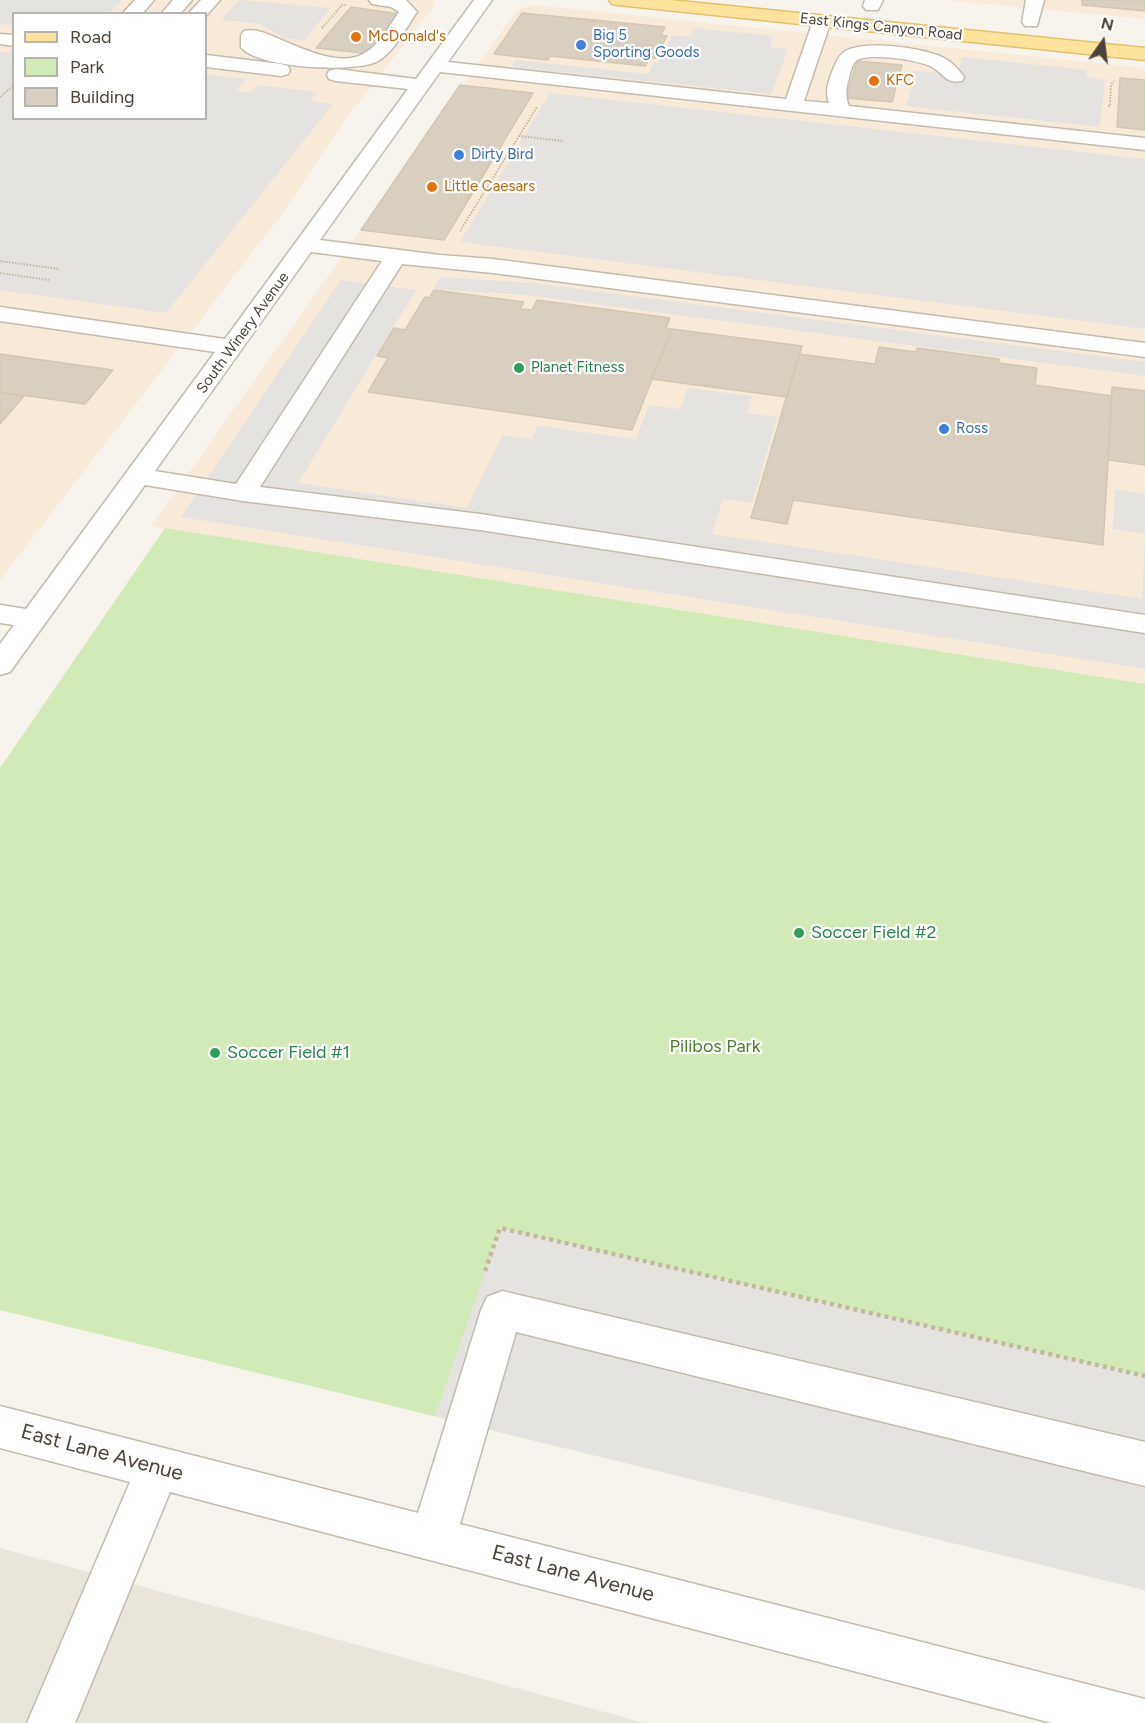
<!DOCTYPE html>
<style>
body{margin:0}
#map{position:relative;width:1145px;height:1723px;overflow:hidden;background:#f6f3ec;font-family:Figtree,sans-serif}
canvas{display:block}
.legend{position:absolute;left:12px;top:12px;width:195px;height:108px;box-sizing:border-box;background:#fff;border:2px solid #b7b4b0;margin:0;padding:8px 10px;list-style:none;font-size:18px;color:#4b4439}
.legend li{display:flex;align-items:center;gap:12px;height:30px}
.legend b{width:30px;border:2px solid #b7b4b0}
.north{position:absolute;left:1073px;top:12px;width:60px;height:60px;-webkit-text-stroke:4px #fff;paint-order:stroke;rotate:14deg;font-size:16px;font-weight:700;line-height:24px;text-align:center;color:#4b4439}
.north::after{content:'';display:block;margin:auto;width:21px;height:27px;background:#4b4439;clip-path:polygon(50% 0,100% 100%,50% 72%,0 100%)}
</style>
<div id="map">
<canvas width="1145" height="1723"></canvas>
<ul class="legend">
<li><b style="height:8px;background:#ffe39c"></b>Road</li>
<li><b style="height:16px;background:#d2eab5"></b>Park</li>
<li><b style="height:16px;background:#d8cfc1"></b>Building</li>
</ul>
<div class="north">N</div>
</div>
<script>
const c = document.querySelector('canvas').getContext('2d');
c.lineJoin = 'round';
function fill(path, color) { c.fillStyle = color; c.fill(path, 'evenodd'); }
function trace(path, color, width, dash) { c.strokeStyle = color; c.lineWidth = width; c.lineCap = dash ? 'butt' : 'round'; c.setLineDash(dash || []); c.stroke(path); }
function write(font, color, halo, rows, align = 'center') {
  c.font = font + ' Figtree,sans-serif'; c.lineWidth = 4.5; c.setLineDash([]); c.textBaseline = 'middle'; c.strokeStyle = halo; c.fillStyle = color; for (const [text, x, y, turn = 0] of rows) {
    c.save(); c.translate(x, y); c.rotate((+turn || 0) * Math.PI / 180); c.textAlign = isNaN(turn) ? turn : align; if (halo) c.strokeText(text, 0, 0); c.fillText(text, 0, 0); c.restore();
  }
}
const residential = new Path2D(`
 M0,1548L645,1723H0Z`);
const commercial = new Path2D(`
 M0,0H435L433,7L345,120L282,214L0,580ZM14,14H206V118H14Z
 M947,0H1145V19L1070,12Z
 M534,5L1145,68V684L151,526L517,10Z`);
const green = new Path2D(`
 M165,528L1145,684V1590L0,1310V768Z`);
const parking = new Path2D(`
 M0,0H122L108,13L14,14L13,26L0,24Z
 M239,0H241L330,8L305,40L284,38L261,24L221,20Z
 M694,28L773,36L770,47L788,49L771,94L512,67L516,60L648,74L654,62L658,63L672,35L690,37Z
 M0,52L13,53L14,118H206V74L246,79L236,91L251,93L258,85L318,92L311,101L333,104L166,313L0,290Z
 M962,57L1087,70L1086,77L1105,80L1100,127L906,106L913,83L909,82L912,71L930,72L960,67Z
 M550,93L1145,159V329L460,242Z
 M441,277L531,283L1145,362V376L525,295L434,289Z
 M341,280L416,290L298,483L467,508L503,435L532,439L538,426L636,439L649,405L680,409L688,388L752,396L747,413L777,417L752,503L723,499L712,534L1142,599L1145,534L1113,529L1115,490L1145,494V669L181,517Z
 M500,1228L1145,1376V1590L435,1416Z`);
const building = new Path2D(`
 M1082,0H1145V11L1082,5Z
 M351,7L399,14L389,25L394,26L372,54L316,48Z
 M522,13L665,27L661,35L667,36L655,58H650L645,66L550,56L548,60L494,54Z
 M857,61L902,65L892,102L846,98Z
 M1120,78L1145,80V130L1117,127Z
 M460,85L533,93L444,240L361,230Z
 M434,290L524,302L520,309L532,310L537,300L670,318L666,328L672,329L632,430L368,392L388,358L377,356L394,328L405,330L425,297L429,298Z
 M672,329L802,346L787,397L651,379Z
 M879,347L916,352L917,348L999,359V363L1037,368L1035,385L1112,396L1103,545L793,500L787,524L751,518L799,354L875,364Z
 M0,354L113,370L85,404L0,392Z
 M1112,387L1145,391V465L1108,460Z
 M0,392L24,396L0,424Z`);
const pathFar1 = new Path2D(`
 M322,28L342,5H346
 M0,97L14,85
 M1108,106H1110L1111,85L1114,81
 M519,136L563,141
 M460,231L537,107
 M0,261L59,269
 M0,273L49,280`);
const path = new Path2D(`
 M485,1271L500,1228L1145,1376`);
const minor = new Path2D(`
 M135,0H154L142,14H122Z
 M173,0H192L180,14H161Z
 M201,0H220L206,16V14H188Z
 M369,0H406L417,12C406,28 394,53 376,62C354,73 255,68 241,47V35L244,31C255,28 269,34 279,39C302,48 338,67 363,54C379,46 389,26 399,12L391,7L372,4Z
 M474,0H492L448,62L786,99L813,21L816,17H828L831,21L804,101L829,103C825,92 828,83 832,72C835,65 838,56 844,52C863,39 925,48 944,58C952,62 959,70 964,77L962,81C946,85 943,72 930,66C918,60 866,52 856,61C852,65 850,73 849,78C846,88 845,96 849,106L1145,138V150L440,72L320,240L440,255L493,259L1145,343V357L493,273L402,264L260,487L480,514L1145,615V633L480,530L243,501L145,485L10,672L0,675V644L14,625L0,623V605L26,609L215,352L0,321V307L225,339L408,89L336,81L329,79L327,75L329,71L336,69L416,79ZM311,252L382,261L236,484L155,471Z
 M865,0H883L878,10H866L863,6Z
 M1026,0H1044L1037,26H1025L1022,22Z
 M0,34L14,35V46L0,44Z
 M206,55L281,64L288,66L290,70L288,74L281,76L206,67Z
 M502,1291L1145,1442V1486L516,1332L460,1524L1145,1699V1723H1052L170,1492L75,1723H27L130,1482L0,1448V1406L418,1513L481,1310L487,1297Z`);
const major = new Path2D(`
 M609,0H670L1145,48V60L618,5L612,4Z`);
const markers = [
 [356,37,6,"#e8710a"],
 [581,45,6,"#3f7fe0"],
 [874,81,6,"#e8710a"],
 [459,155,6,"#3f7fe0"],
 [432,187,6,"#e8710a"],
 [519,368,6,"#2e9e5b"],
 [944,429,6,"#3f7fe0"],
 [799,933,6,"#2e9e5b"],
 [215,1053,6,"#2e9e5b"]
];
const farStreetnames = [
 ["East Kings Canyon Road",881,27,6],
 ["South Winery Avenue",243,333,-54]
];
const farShopnames = [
 ["Big 5",593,36],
 ["Sporting Goods",593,53],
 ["Dirty Bird",471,155],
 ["Ross",956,429]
];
const farFoodnames = [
 ["McDonald's",368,37],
 ["KFC",886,81],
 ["Little Caesars",444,187]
];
const farLeisurenames = [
 ["Planet Fitness",531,368]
];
const leisureNames = [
 ["Soccer Field #2",811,933],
 ["Soccer Field #1",227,1053]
];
const parkNames = [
 ["Pilibos Park",715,1047]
];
const nearStreetnames = [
 ["East Lane Avenue",102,1453,15],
 ["East Lane Avenue",573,1574,15]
];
fill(residential, '#eae5da');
fill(commercial, '#f7ead8');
fill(green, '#d2eab5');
fill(parking, '#e5e3e0');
fill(building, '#d8cfc1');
trace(building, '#d3c7b4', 1.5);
trace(minor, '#c2bbae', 3);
trace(major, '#e6c16a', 3);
trace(pathFar1, '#c4b79f', 2, [1.5, 1.5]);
trace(path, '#c4b79f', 4.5, [4, 4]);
fill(minor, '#fff');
fill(major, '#ffe39c');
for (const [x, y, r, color] of markers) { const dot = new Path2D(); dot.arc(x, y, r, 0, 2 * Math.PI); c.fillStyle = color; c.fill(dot); trace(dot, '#fff', 2); }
write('15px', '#4b4439', '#fff', farStreetnames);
write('15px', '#366cbe', '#fff', farShopnames, 'left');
write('15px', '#c56008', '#fff', farFoodnames, 'left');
write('15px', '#27864d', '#fff', farLeisurenames, 'left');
write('18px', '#27864d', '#fff', leisureNames, 'left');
write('18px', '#4a7f2a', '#fff', parkNames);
write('21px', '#4b4439', '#fff', nearStreetnames);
</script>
